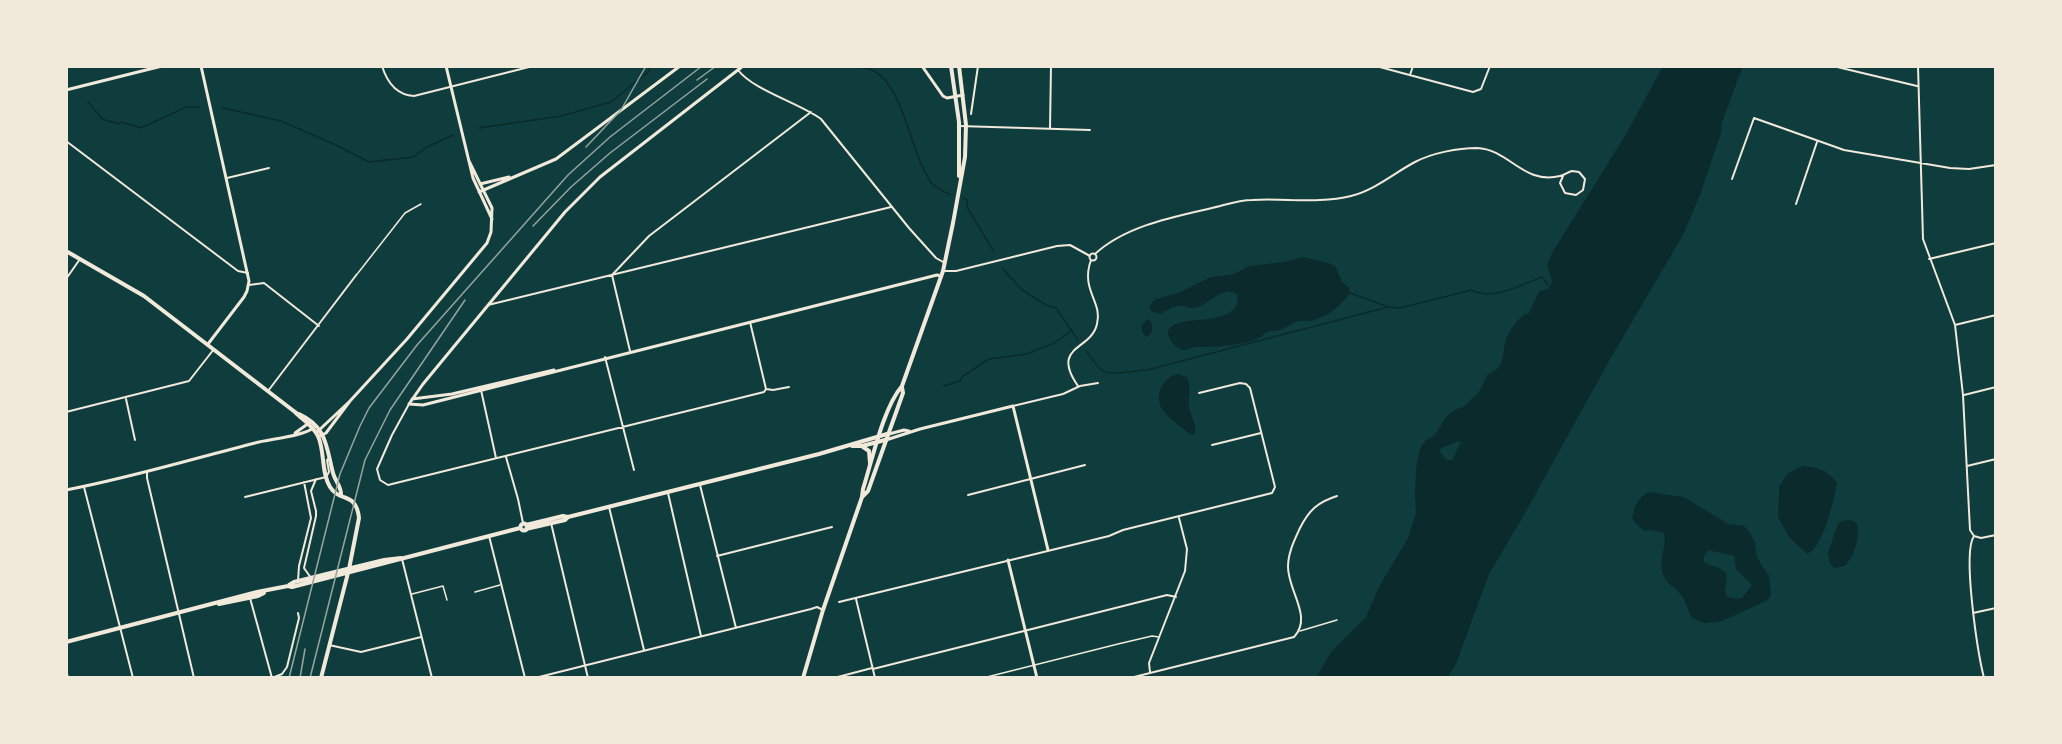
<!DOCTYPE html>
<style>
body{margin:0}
#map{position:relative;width:2062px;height:744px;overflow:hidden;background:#0f3d3e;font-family:"Fira Sans",sans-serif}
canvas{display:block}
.frame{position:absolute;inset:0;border:68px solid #f1e9da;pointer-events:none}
</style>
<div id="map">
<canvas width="2062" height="744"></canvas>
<div class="frame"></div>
</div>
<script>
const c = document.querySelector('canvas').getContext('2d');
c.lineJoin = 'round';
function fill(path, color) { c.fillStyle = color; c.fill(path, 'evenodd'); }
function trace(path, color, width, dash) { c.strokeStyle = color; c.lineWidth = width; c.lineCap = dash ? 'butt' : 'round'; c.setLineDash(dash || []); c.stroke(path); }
const water = new Path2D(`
 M1663,66H1743L1722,122L1721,133L1700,195L1683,235L1609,361L1525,513L1489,574L1456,664L1447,678H1316L1331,652L1366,617L1379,587L1408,538L1416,513L1415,495L1416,469L1420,448L1426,440L1435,435L1446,417L1454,410L1463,407L1479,392L1488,374C1505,368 1502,357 1505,343C1508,332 1518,316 1529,313L1539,291L1550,288L1552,281L1547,265L1552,253L1625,136ZM1459,441L1461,443C1457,447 1456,455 1452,460H1447L1440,452L1441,448Z
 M1303,257L1329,263L1336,267L1342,282L1349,288L1350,293C1347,298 1336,309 1331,312C1326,316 1317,319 1310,321C1306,322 1301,320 1296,322C1291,323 1286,328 1280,330C1276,331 1270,330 1267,332C1264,334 1262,336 1259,338C1241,346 1216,347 1196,347C1192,347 1187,350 1183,350C1177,349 1169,340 1168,334C1166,310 1245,332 1237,294C1222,284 1209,306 1193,308C1191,309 1185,306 1183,306C1174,305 1168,310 1160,314L1151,311L1149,308L1154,300L1180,292L1211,277L1234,274L1249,266L1284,262Z
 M1147,319L1150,320C1153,326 1154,333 1147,337L1143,334L1141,326Z
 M1178,374L1187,377C1192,387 1188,397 1189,408C1191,417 1197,423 1195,433L1192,435C1187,432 1170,419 1166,414C1152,400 1160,378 1178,374Z
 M1802,466C1818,467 1827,470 1837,483C1834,500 1823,548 1807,554L1789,537L1778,517L1779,487L1787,474Z
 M1649,492L1684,497L1728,524L1744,526L1749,531L1755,543L1757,558L1769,576L1771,595L1768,600L1720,622L1704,623L1692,618C1688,611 1686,602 1682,596C1675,586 1665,585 1662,570C1659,556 1667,547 1664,533L1650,530L1645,531L1636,524L1632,518C1635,505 1637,498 1649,492ZM1708,550L1734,556L1736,569L1752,585L1742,598C1719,601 1726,589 1727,574C1720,565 1712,568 1704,562V556Z
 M1850,520L1856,522C1861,535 1855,555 1845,566L1834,568L1830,564L1828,553L1838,524L1842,521Z`);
const stream = new Path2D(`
 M827,66C841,70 859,64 872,70C904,84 910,154 931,182C935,188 944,191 950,195
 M88,102L102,119L118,124L121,122L141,128L186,107H199
 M223,108L281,121L336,145L369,162L413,157L427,147L453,135
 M479,128L561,116L611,102L648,72L652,66
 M963,198L967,200V207L994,252
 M1002,268L1022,290L1046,305L1056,308L1078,340
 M1350,293L1386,306
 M1086,351C1091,357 1096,366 1102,370C1111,377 1136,370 1147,370L1388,307L1400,308L1471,290C1494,301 1520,285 1542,277L1550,287
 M944,386L960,381L963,376L989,359L1027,354L1054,343L1071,331`);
const service = new Path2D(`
 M358,273L405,213L421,204
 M475,592L500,585
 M412,594L443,586L447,600
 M1300,631L1337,620
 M983,678L1118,644L1152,636L1159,637`);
const minor = new Path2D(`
 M382,66C387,82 396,95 414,96L533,66
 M1376,66L1473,92L1481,89L1490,66
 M1833,66L1917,86
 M1918,66L1923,239L1955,325L1963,395L1970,530L1974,536
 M738,70C753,90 799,103 821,119L909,228L936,258L945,263
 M1410,75L1413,66
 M971,114L978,66
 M959,126L1090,130
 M1050,128L1051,66
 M66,141L238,271L248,273
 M227,178L269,168
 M1732,179L1754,118L1844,150L1950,168L1969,169L1996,165
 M1796,204L1817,142
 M1089.5 257a3.5 3.5 0 1 1 7 0a3.5 3.5 0 1 1-7 0Z
 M1095,254C1125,226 1173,217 1212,208C1225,205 1239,200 1252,200C1285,198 1319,204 1351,196C1375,190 1394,173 1415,162C1432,153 1458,148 1477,148C1509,149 1523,185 1560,176C1565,175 1568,172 1572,171L1579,172L1585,179L1583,190L1576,195L1565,193L1560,183L1563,176
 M1929,259L1996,243
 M943,271H956L1057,246L1070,245L1090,256
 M66,279L80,259
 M249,285L264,283L319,326
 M488,305L891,207
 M750,322L766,389
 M1955,325L1996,315
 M630,351L612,275L649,236L811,112
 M605,357L634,470
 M1078,386C1050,345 1091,351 1097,324C1103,302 1080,290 1091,260
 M481,390L496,458
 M268,391L357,274
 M1964,395L1996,387
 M126,399L135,440
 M409,404L392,435L377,469L380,480L388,485L764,392L766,389L773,390L789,387
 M1013,406L1063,394L1080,386L1098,383
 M66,412L189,381L214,349
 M1212,445L1261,433
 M506,457L518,499L523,523
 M1967,466L1996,459
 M147,471V478L194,678
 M700,485L736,628
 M84,487L133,678
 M668,493L701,636
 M968,495L1085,465
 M245,497L326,477L329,472L327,460L330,457
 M609,507L644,650
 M551,523L588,678
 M489,536L525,678
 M1974,536C1962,553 1978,654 1984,678
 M1974,536L1981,538L1996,535
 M717,556L832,527
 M402,559L432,678
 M311,578L304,568L316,516V511L311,491L316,479
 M298,581L299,566L311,518L304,482
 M250,598L272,678
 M856,599L875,678
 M839,602L1109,536L1123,530L1272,493L1275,487L1250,388L1246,384L1240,383L1199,393
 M1973,613L1996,608
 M329,645L361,652L421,637
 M873,669L1167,595L1176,597
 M66,670L68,678
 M1150,672L1149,663L1185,571L1187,549L1179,518
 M272,678L282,674L287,667L299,618L298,613
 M535,678L811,609L817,607L823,610
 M834,678L872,668
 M1130,678L1294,637C1313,617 1288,591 1288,567C1288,553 1294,541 1300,528C1309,510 1318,502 1337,496`);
const tertiary = new Path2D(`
 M201,66L249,281L247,291L244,297L208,344
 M446,66L473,178L492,219
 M922,66L943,96L947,98L963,95
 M66,90L162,66
 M480,184L509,177
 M479,192L556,159L680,66
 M412,399L452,394L554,370
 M409,404L423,405L937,275L941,276
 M409,404L423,384L565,212L600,177L743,66
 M295,433L309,423
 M316,433L349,402
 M889,434L904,430L909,431
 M318,437L326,433L350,401L407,339L487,243L491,232L492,208L469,161
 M886,440L920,429L1013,406L1048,550
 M66,490C130,478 192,459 255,443C270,439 304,436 313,428
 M1008,560L1037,678`);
const primary = new Path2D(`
 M66,251L144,296L295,412C303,420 313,426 318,436C325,452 321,472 330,487C340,503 356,491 359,518L349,569L321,678
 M299,414C327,427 326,446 333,473C335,481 341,486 341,494
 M852,446H862L885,440
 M863,447L869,451L870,463
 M520.5 527a3.5 3.5 0 1 1 7 0a3.5 3.5 0 1 1-7 0Z
 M526,525L563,516L568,517L819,454L887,434
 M526,529L565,520L568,517
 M289,585L294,582L384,560L401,558
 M219,604L258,596L264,593
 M66,642L257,592L288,586L292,587L520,528`);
const trunk = new Path2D(`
 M951,66L959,122V176
 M862,497L868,491L903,393L902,387
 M803,678L823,610L862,497L863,489C872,461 883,408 902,386L943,271L953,223L965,157L966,125L959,66`);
const rail = new Path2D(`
 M697,80L716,66
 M586,147L621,110L646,66
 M533,226L571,187L610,153L707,79
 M289,678L340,474L360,426L369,408L417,345L568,175L610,137L702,66
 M300,678L305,649
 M310,678L365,460L390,410L465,300`);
fill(water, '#0a2a2b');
trace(stream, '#0a2a2b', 1.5);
trace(service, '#f1e9da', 1.5);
trace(minor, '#f1e9da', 2);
trace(tertiary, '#f1e9da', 3);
trace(primary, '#f1e9da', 4);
trace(trunk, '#f1e9da', 4);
trace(rail, '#97a49c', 1.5);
</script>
